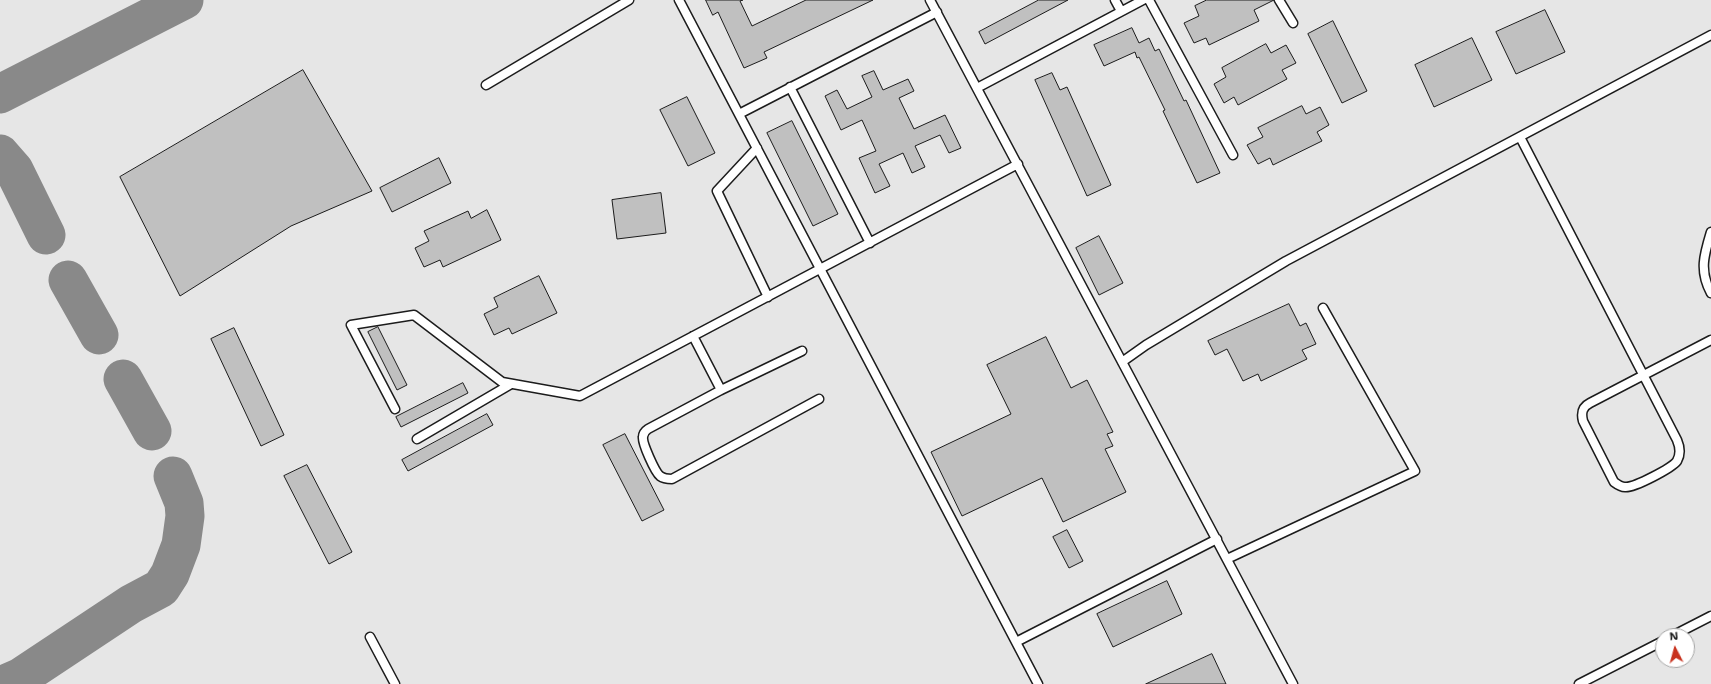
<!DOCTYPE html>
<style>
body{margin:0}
#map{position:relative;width:1711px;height:684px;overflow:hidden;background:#f6f6f6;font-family:"Shantell Sans",sans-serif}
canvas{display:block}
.north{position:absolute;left:1655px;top:628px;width:40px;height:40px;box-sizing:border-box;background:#fff;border:1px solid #a4a4a4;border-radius:50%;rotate:354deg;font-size:11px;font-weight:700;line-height:16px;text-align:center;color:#1c1c1c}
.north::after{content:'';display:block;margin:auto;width:14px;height:18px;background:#c8321e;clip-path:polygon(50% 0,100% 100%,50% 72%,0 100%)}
</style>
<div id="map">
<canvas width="1711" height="684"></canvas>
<div class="north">N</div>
</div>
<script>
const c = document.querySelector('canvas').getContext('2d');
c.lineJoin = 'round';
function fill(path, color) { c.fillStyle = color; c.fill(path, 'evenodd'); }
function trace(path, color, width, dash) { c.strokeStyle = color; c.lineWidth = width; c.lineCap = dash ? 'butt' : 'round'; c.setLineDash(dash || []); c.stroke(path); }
const built = new Path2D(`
 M0,0H1711V684H0ZM1663,636H1687V660H1663Z`);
const taxiway = new Path2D(`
 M0,94L184,0
 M0,154L14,170L46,235
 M68,280L99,335
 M123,379L152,431
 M5,684L21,677L131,604L161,588L170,574L181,545L185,516L184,503L173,476`);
const building = new Path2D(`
 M706,0H743L740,1L752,26L806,0H873L764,52L767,58L744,68L718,12L713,15Z
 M1039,0H1068L985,44L979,32Z
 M1207,0H1274L1254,10L1259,21L1209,45L1206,38L1194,43L1184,23L1199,16L1195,6Z
 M1545,10L1565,52L1516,74L1496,32Z
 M1333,21L1367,91L1342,103L1308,34Z
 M1132,28L1139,43L1149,38L1155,51L1159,49L1184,101L1186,100L1220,173L1197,183L1163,111L1165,110L1139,57L1137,58L1135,52L1104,66L1094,45Z
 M1472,38L1492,80L1434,107L1415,65Z
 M1266,44L1271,53L1286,45L1296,63L1282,70L1287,79L1238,105L1234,97L1224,103L1214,84L1226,77L1222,68Z
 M303,70L372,191L291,226L180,296L120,177Z
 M874,71L883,90L908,79L914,91L899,98L914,129L945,115L961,148L949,153L940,135L915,146L925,167L912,173L903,153L879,164L890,186L875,193L859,158L876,151L862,120L841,130L825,96L837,90L847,109L872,97L862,76Z
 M1052,73L1060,90L1067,87L1111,185L1087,196L1035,80Z
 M687,97L715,153L688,166L660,110Z
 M1302,106L1306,114L1320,107L1329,125L1317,132L1322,141L1273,165L1270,158L1258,164L1247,145L1263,137L1258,128Z
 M792,121L838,214L813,226L767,133Z
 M439,158L451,183L392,212L380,188Z
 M661,193L666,233L617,239L612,200Z
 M487,210L501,240L443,267L440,260L424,267L415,248L429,241L424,231L468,211L471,218Z
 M1099,236L1123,283L1099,295L1076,248Z
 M539,276L557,313L512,334L509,328L494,335L484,314L498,307L494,298Z
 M1289,304L1300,326L1306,323L1316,344L1302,350L1307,359L1261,381L1258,374L1243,381L1227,349L1215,355L1208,341Z
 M378,327L407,385L397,390L368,332Z
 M234,328L284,435L261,446L211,339Z
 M1046,337L1071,388L1087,380L1113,432L1107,434L1113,446L1105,449L1126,492L1063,522L1042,478L962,516L931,452L1011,414L987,365Z
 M463,383L468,393L401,427L396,417Z
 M487,414L493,425L408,471L402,460Z
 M625,434L664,510L642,521L603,445Z
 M307,465L352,552L329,564L284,476Z
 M1067,530L1083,561L1069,568L1053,537Z
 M1167,581L1182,614L1113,647L1097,614Z
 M1212,654L1226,684H1146Z`);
const lane = new Path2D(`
 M679,0L1038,684
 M930,0L1293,684
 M1115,0L1121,11
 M1149,0L1233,155
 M1279,0L1293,23
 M486,85L629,0
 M790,87L870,243
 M977,88L1143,0
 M739,114L937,12
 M1520,137L1677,440C1680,447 1681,454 1677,461C1672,468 1634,488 1625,487C1621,487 1618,485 1614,482L1583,421C1581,413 1582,407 1590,403L1711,340
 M757,148L717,191L768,297
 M1711,232C1704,255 1699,271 1711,293
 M693,336L721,390
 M802,351L721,390L648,429C645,431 643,434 643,437C642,443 655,472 660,476C664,479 668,479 672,479L819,399
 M1122,362L1146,345L1286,261L1711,35
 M395,409L351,325L414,315L502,382L580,396L1018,164
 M417,439L511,384
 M1227,559L1415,471L1323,308
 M1672,636L1711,616
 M370,637L395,684
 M1016,642L1217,539
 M1579,684L1663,641`);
fill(built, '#e6e6e6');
trace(taxiway, '#898989', 39);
fill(building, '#c0c0c0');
trace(building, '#1c1c1c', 1);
trace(lane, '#1c1c1c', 11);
trace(lane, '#fff', 8);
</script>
